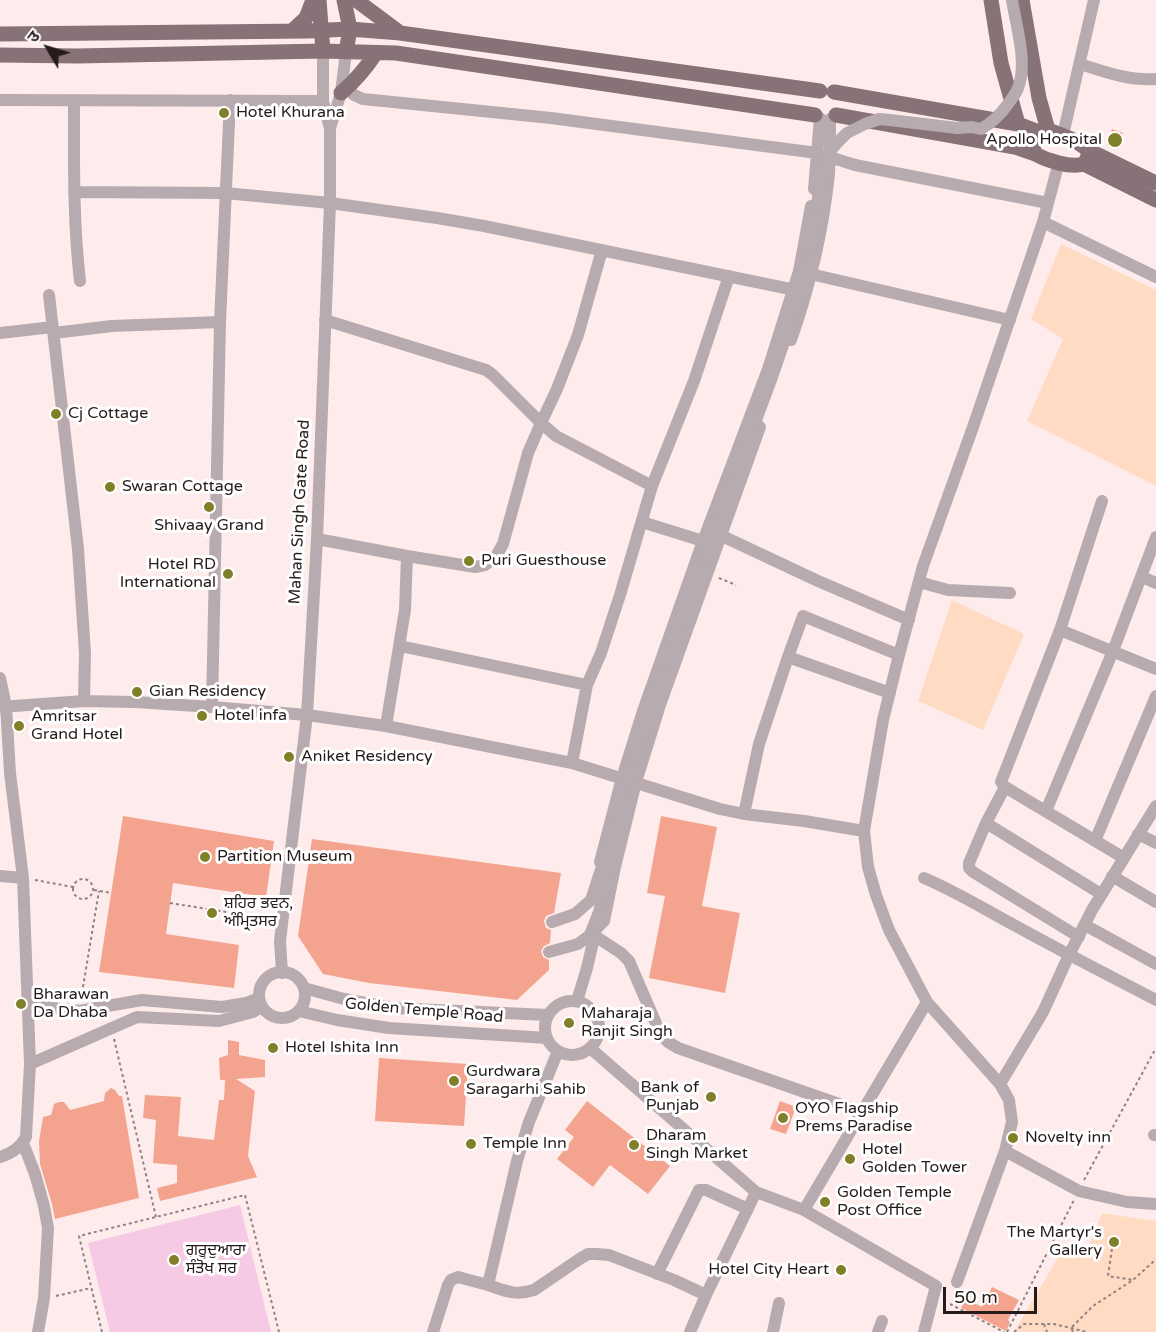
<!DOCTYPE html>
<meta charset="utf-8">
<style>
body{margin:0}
#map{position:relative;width:1156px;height:1332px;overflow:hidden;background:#feecec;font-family:"Varela Round","Noto Sans Devanagari",sans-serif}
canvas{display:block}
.north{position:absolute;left:18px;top:18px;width:60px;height:60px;-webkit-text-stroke:4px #fff;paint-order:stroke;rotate:308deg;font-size:16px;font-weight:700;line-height:24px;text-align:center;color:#251b1b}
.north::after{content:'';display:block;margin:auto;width:21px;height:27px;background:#251b1b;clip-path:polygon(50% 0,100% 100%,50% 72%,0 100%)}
.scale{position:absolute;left:943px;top:1287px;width:94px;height:27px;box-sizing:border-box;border:3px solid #251b1b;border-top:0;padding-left:8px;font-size:18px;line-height:21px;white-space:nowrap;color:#251b1b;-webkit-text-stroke:4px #fff;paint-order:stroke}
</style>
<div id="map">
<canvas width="1156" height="1332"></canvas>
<div class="north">उ</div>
<div class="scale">50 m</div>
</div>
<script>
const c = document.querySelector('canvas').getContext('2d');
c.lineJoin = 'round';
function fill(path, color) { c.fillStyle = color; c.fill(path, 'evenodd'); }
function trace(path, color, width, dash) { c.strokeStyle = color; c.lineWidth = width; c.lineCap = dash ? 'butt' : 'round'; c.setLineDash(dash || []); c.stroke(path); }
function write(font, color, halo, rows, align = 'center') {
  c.font = font + ' "Varela Round","Noto Sans Gurmukhi",sans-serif'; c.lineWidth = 6; c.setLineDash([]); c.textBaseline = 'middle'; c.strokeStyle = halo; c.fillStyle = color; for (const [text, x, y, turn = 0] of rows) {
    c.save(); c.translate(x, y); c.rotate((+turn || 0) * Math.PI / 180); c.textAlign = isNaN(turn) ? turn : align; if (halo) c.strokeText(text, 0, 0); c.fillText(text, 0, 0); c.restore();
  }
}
const green = new Path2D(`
 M1061,244L1156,290V486L1027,421L1063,339L1031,319Z
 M952,600L1024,634L983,730L918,701Z
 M1102,1213L1156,1221V1332H1014L1063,1249L1088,1248Z`);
const water = new Path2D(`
 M240,1205L271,1332H110L88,1243Z`);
const building = new Path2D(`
 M1112,129L1123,133L1118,149L1107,145Z
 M123,816L274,841L266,897L173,883L166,934L239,945L234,988L99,972Z
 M661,816L717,827L702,906L740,913L725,993L649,978L665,896L647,893Z
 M312,839L561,873L554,913L546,916L544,921L546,928L551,930L550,943L544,946L541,951L543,957L549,960V970L517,1000L369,983L323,974L298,936Z
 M228,1040L239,1042V1055L265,1060V1077L236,1079L255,1091L248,1156L257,1177L160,1201L157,1188L177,1183V1165L153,1163L156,1120L143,1118L145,1095L181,1097L178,1136L214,1140L219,1100H224L225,1080H220L219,1058L228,1055Z
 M379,1058L468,1064L464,1126L375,1121Z
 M111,1088L115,1090L119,1096H122L139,1198L55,1219L52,1204L40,1164L39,1141L43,1117L51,1115L54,1104L59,1102H64L70,1110L104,1101L105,1093Z
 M587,1101L670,1166L648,1194L610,1165L593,1187L557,1159L574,1137L565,1130Z
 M780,1101L796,1107L786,1134L770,1129Z
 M992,1287L1019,1300L1008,1320L1010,1322L1006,1331L961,1308L966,1299L982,1307Z`);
const path = new Path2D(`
 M719,578L736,585
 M73 889a10 10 0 1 1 20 0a10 10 0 1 1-20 0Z
 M35,880L73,887
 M94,890L111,893
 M170,903L270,919
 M81,999L99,891
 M114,1039L156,1217
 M1084,1180L1156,1048
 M1112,1249L1108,1276L1133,1280
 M56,1296L91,1288
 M950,1304L1004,1332
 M1044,1324L1047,1332
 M102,1332L79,1236L245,1195L279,1332
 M1007,1332L1074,1200
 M1014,1332L1024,1324H1054L1087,1332
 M1073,1332L1071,1328L1093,1306L1133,1280L1153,1262L1156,1263`);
const minor = new Path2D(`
 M1080,64C1105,72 1129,81 1156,79
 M347,88L354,95L363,99L551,118L817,153L855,165L1048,203
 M0,100L323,101
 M74,101C74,161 73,221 80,281
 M330,128L341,93L346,52
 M1063,135L1094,0
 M814,189L820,118
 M74,192L225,193L330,203L437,218L484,226L800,291
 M1043,222L1156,277
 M806,273L1010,320
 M49,295L78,549L85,653L84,701
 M325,320L486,370L493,375L541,423L556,436L652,486
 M0,333L53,327
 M54,333L112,326L220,322
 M791,340C810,286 823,231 829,174C830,156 830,137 830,119
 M642,522L703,541
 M720,535L818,581L909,620
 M317,539L407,556L475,567L485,565L495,558L503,544L528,453L541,423L557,389L578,335L602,250
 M1142,577L1156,583
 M919,582L948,590L1010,593
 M1060,630L1102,501
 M400,646L587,685
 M788,657L890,693
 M0,678L6,706L10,773L23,878L30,1064L26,1137C20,1148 12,1153 0,1157
 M0,707L84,701L135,702L212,707L307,715L386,726L572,763L720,809L744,814L804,821L864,831
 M212,707L220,322L230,100
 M386,726L405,610L407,556
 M572,763L587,685L601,653L620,595L652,486L694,381L729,276
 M1005,787L986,823L969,863V868L973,872L1079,937
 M1046,811L1113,651L1156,537
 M744,814L759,744L788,657L803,616L899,655
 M986,823L1101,894
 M1138,834L1156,843
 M1095,841L1156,696
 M1124,858L1005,787L1001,782L1060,630L1156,669
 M600,862L622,778L643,711L703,541L768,369L799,271L811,206
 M0,876L23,878
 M1112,876L1156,902
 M924,878C955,891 984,909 1014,925C1061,951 1108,975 1156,1000
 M1085,925L1156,964
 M596,929L604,921L615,867L636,782L660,705L760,427
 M595,936L621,953L629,961L661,1035L668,1042L678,1048L862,1112
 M259 995a23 23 0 1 1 46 0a23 23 0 1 1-46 0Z
 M282,973L280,941L307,715L317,539L330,203V129L323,101V51
 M304,988L344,999L393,1008L548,1015
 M577,1001L587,968L596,929L595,924
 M545 1028a27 27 0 1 1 54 0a27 27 0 1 1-54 0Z
 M27,1005L79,1011L142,1000L222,1007L246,1003L259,998
 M299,1011L337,1020L389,1028L547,1038
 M590,1048L756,1192L804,1210L936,1286L924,1332
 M30,1064L137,1017L219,1021L253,1012L262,1006
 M1000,1084L1043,1012L1069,955L1092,910L1156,806
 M1154,1135H1156
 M23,1143L35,1174L44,1206L48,1228L44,1298L38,1332
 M1005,1151L1079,1191L1127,1202L1156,1204
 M804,1210L927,1002
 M657,1274L699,1190H706L748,1209
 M957,1282L1005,1151L1012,1122L1009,1100L1000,1084L927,1002L889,930L876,895L868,867L864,831L883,720L899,655L923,566L973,427L1043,222L1059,162
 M488,1285C506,1291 515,1296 534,1290L581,1258L588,1254H596L609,1255L674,1280L706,1295
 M433,1332L448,1285L451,1280L458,1277L488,1285L517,1161L529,1122L558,1051
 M690,1332L706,1295L756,1192
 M773,1332L779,1303
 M878,1332L882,1321`);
const major = new Path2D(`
 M319,0L323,51L396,53L815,115
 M344,0L350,29L346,52
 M356,0L399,32
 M991,0L1001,63L1018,124
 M1022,0L1039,98L1048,130
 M292,31L306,18L313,0
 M0,34L307,31L350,29L400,33L820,91
 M0,55L78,56L323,51
 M834,92L1018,124L1039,132
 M341,93C355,81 366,68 376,53
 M836,115L1015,147L1035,154
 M1048,130C1062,135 1077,140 1088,150V157L1084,164C1070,168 1048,161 1035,154C1032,144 1032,140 1039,132Z
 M1088,150L1156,183
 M1084,164L1156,200`);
const minorBridge = new Path2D(`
 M552,922L575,914L591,900L606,854L610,849L637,748L704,560L771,380L800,295L809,259L822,170L827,155L837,143L847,133L865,124L879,119L890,120L957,128L972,127L981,129C992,123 1000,115 1008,104C1011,99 1016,94 1018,88C1028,63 1016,26 1012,0
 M549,952L578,944L590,935L599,912L611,862`);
const markers = [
 [224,113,6,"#817f28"],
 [1115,140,8,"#817f28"],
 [56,414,6,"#817f28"],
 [110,487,6,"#817f28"],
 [209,507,6,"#817f28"],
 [469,561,6,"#817f28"],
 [228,574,6,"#817f28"],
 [137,692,6,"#817f28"],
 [202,716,6,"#817f28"],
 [19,726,6,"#817f28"],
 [289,757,6,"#817f28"],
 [205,857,6,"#817f28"],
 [212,913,6,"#817f28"],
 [21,1004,6,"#817f28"],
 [569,1023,6,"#817f28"],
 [273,1048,6,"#817f28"],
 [454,1081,6,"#817f28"],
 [711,1097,6,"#817f28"],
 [783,1118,6,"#817f28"],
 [1013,1138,6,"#817f28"],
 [471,1144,6,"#817f28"],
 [634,1145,6,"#817f28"],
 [850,1159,6,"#817f28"],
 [825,1202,6,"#817f28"],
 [1114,1242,6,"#817f28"],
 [174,1260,6,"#817f28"],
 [841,1270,6,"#817f28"]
];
const poiNames = [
 ["Hotel Khurana",236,113],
 ["Apollo Hospital",1102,140,"right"],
 ["Cj Cottage",68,414],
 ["Swaran Cottage",122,487],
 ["Shivaay Grand",209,526,"center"],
 ["Puri Guesthouse",481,561],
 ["Hotel RD",216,565,"right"],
 ["International",216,583,"right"],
 ["Gian Residency",149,692],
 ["Hotel infa",214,716],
 ["Amritsar",31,717],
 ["Grand Hotel",31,735],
 ["Aniket Residency",301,757],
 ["Partition Museum",217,857],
 ["ਸ਼ਹਿਰ ਭਵਨ,",224,904],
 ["ਅੰਮ੍ਰਿਤਸਰ",224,922],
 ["Bharawan",33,995],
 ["Da Dhaba",33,1013],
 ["Maharaja",581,1014],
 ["Ranjit Singh",581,1032],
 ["Hotel Ishita Inn",285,1048],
 ["Gurdwara",466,1072],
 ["Saragarhi Sahib",466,1090],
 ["Bank of",699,1088,"right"],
 ["Punjab",699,1106,"right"],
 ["OYO Flagship",795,1109],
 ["Prems Paradise",795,1127],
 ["Dharam",646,1136],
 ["Singh Market",646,1154],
 ["Novelty inn",1025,1138],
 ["Temple Inn",483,1144],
 ["Hotel",862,1150],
 ["Golden Tower",862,1168],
 ["Golden Temple",837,1193],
 ["Post Office",837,1211],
 ["The Martyr's",1102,1233,"right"],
 ["Gallery",1102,1251,"right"],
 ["ਗੁਰੂਦੁਆਰਾ",186,1251],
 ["ਸੰਤੋਖ ਸਰ",186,1269],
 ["Hotel City Heart",829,1270,"right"]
];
const streetNames = [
 ["Mahan Singh Gate Road",300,512,-87],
 ["Golden Temple Road",424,1011,5]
];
fill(green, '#ffdbc4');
fill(water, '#f6cae4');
fill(building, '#f4a48e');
trace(path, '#918383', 2, [3, 3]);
trace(minor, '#b8abaf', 12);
trace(major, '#877278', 15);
trace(minorBridge, '#b8abaf', 12);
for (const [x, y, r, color] of markers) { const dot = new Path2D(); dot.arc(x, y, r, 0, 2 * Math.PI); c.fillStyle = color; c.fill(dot); trace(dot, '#fff', 2); }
write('16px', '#251b1b', '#fff', poiNames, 'left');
write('16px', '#251b1b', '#fff', streetNames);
</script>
